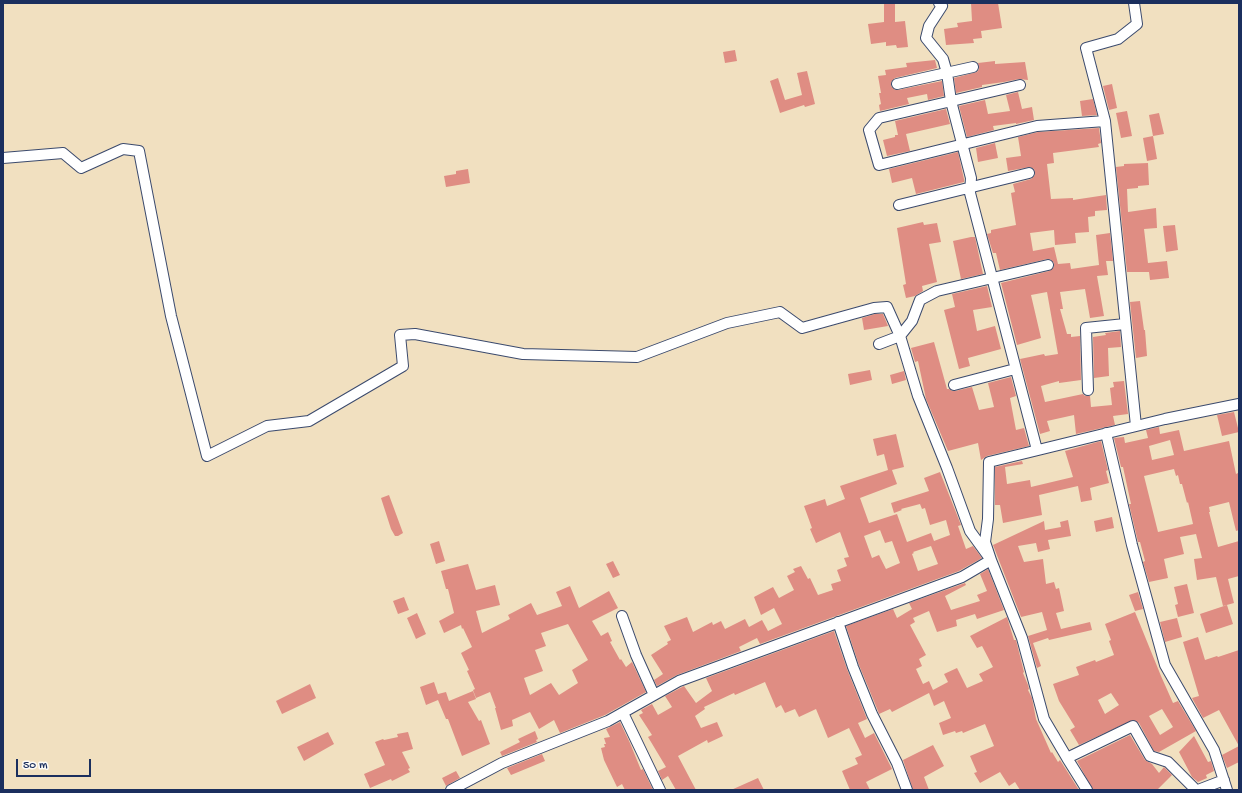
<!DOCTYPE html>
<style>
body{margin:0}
#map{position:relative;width:1242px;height:793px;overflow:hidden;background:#f1e0c0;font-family:"Gochi Hand",sans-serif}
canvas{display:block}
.frame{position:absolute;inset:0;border:4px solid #1b2f5e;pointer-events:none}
.scale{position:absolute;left:16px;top:759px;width:75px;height:18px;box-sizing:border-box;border:2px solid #1b2f5e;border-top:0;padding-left:5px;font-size:12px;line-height:14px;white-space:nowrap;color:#1b2f5e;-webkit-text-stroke:3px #fdfcf7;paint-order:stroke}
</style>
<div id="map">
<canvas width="1242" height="793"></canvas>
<div class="frame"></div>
<div class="scale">50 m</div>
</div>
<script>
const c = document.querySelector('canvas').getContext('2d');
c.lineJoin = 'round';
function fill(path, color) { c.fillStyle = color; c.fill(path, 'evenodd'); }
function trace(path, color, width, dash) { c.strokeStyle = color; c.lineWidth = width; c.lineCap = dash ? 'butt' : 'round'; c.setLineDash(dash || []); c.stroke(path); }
const building = new Path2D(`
 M884,3H895V22L905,21L908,47L897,48L896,45L886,46V42L871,44L868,24L884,22Z
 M971,3H998L1002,28L981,31L982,38L973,39L974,43L946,45L944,29L958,27L957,23L972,21Z
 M735,50L737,61L725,63L723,52Z
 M935,60L937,68L895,78L891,82V86L895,90H898L942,81L944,96L928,100L927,94L907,98L909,104L880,111L879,105L881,104L879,93H881L878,76L886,75L885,70L907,67L906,63Z
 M995,61V64L1025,62L1028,80L1019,79L1004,82L982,85V87L956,93L954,78L977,72L979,69L978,63Z
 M807,71L815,104L805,107L804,105L780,113L770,81L778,78L785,100L802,95L797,73Z
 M1112,84L1117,108L1109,110L1103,86Z
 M1018,92L1022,109L1032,107L1034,120L1016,124V123L993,126L994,130L967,137L959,106L985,100L988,114L1010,111L1006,95Z
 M1093,99L1097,115L1082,116L1080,101Z
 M946,109L950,124L906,134L910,151L887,156L883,140L895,137V135H898L895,121Z
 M1127,111L1132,136L1121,138L1116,113Z
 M1159,113L1164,134L1153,136L1157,159L1147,161L1143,138L1153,136L1149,115Z
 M1099,128L1101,143L1098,144L1099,147L1053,153L1054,163L1047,164L1051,199L1073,198V200L1106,195L1107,210L1095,211V216L1088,217L1089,232L1075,233L1076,243L1055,245L1054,230L1030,233L1033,251L1054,247L1058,264L1070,263L1071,269L1099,265L1096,235L1110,233L1113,261H1106L1108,275L1097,276L1104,316L1090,318L1085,289L1060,292L1063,309H1060L1067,334H1071V337L1080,336L1081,380L1059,383V381L1041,386L1045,402L1083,394L1085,396H1090L1091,407L1112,405L1110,388L1114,387L1113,382L1124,381L1128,414L1113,416L1115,425L1076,434L1074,415L1047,421L1050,431L1040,434L1020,359L1044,354L1045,356L1058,354L1047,292L1031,295L1041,338L1017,345L1001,283L1049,271L1054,267V263L1050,259H1047L1000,270L996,253H993L992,250L987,234L991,233V230L1016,225L1011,193L1015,192L1013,184L1031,179L1035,175L1034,169L1030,167L1008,171L1006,158L1021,156L1018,137L1038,132Z
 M995,143L998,158L978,162L976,148Z
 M958,152L964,179V182L916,194L912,178L892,183L889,169Z
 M1148,163L1149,185L1138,186V188L1127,189L1128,212L1156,208L1157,228L1144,229L1148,263L1167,261L1169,278L1150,280L1149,272H1127L1116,167L1124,166V164Z
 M468,169L470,183L446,187L444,176L456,174V171Z
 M923,222L924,225L937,223L941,242L929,244L937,282L922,286L923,291L915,296L906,298L903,285L906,284L897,228Z
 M1175,225L1178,250L1166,252L1163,226Z
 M971,237H975L983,274L961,279L953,241Z
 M987,286L992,307L973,310L977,331L995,326L1001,349L968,358L970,366L959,369L944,310L955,307L952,294Z
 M1140,301L1144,330H1145L1147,356L1136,358L1130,302Z
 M875,314H883L888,326L864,330L862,318Z
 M1120,331L1121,347L1108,348L1109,376L1094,378L1093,337L1106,335L1105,333Z
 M934,342L947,389H949L952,391H955L972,387L979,410L994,407L988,383L1011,377L1016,396L1010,398L1016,430L1024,428L1029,446L987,456L981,460L978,443L948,451L926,399L918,361L915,362L911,348Z
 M870,370L872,380L850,385L848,374Z
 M904,371L906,380L892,384L890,375Z
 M1234,412L1239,432L1222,436L1217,415Z
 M1159,427L1160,434L1179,430L1184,451L1229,441L1236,474L1238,473L1239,479V530L1236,531L1229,502L1209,507L1210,512H1209L1218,547L1239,541V576L1228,579L1234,603L1223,606L1216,577L1197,580L1194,559L1202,558L1196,534L1180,537L1184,554L1164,559L1168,578L1149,582L1143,562L1145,561L1140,542H1138L1129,504H1131L1123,467H1121L1114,438L1124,437L1125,443L1148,438L1146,430ZM1170,440L1174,455L1152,460L1149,446ZM1174,469L1176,476L1178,475L1180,484H1182L1187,503L1188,502L1193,524L1158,532L1144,476Z
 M896,434L904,467L892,470L897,484L860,498L869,523L897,514L907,542L931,533L934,541L950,535L946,520L930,525L925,508L922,509L920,504L901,509L902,510L894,513L891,503L929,491L924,478L940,472L961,525L958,526L966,549L973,546L982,558L959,571L760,644L757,638L739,647L741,651L677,675L657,686L654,680L663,674L651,655L668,644L667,642L671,640L664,626L687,617L693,632L712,622L713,625L721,621L725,629L745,619L749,627L762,620L768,631L782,624L774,608L761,615L754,597L773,587L779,598L794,590L787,576L795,572L793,569L801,566L808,579L810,578L818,595L833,590L831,584L841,581L837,570L847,566L844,558L849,557L840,532L816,543L810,529L812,528L804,506L825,499L827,506L845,499L840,486L888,470L884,454L877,456L873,439ZM880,530L885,543L892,541L900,563L886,569L879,555L872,558L864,536ZM931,546L938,564L918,571L912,554L914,553L913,552Z
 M1101,441L1108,470L1106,471L1109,483L1090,488L1092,500L1081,502L1078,486L1039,495L1042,515L1003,523L1000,505H995V467L1022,461L1023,464L1005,467L1007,484L1030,480L1031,487L1073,477L1065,451Z
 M389,495L403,533L398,536H395L391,529L381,498Z
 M1112,517L1114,528L1096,532L1094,521Z
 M1068,520L1071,536L1048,540L1050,549L1038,552L1036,543L1018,546L1024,562L1043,559L1046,584L1054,582L1056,589L1059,588L1064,611L1056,613L1061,629L1090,622L1092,630L1049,640L1048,638L1033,643L1041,666L1037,668L1028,636L1047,630L1042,612L1021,617L993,545L1044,521L1045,530L1061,527L1060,522Z
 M439,541L445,561L436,564L430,544Z
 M613,561L620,575L613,578L606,564Z
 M468,564L476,590L495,585L500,605L476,611L482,633L510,619L508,615L531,603L537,615L562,606L556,592L570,586L579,608L609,591L618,608L592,621L601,636L608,632L612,641L610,642L620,660L621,659L626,667L632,662L646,692L605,715L560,733L554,720L539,729L530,712L512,720L513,726L501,730L495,708H496L490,692L476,698L473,690L475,689L467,671L469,670L461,653L472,647L463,628L462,629L461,625L444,633L439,621L454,613L448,589H446L441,571ZM568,624L588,660L572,670L578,683L559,695L551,683L530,695L524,678L543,671L535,650L546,646L541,633Z
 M988,569L1004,610L977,619L975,614L956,620L957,626L937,632L929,611L913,618L915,622L910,625L926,655L919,659L922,666L916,669L923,684L929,681L933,690L948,682L944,674L957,668L967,688L983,681L979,674L993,667L982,646L977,648L970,636L1007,617L1014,640H1016L1024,672L1023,673L1028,685L1029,689L1028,690L1032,698L1036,719L1051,753L1052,752L1058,762L1060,760L1079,790H1020L1015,782L1009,786L1000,772L980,783L974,773L977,772L970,756L994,746L985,724L963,733L962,731L956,733L955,731L943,735L939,723L951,718L944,701L934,706L929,693L892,712L890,709L879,714L878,711L859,665L846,626L893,609L897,618L912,609L909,603L965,583L966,585L945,596L951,610L980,601L977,595L987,591L980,574Z
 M1187,584L1194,613L1178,617L1175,605L1178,604L1174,587Z
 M1138,592L1143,609L1135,611L1129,595Z
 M404,597L409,610L398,614L393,601Z
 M1227,605L1233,624L1206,633L1200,614Z
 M1135,612L1161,676L1173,703L1178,701L1196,731L1159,752L1154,751L1139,723L1133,720L1079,745L1070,730L1075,727L1059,701L1053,684L1079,675L1076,667L1095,660L1096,662L1114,655L1109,641L1111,640L1105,624ZM1111,693L1119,705L1105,714L1098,700ZM1162,709L1173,727L1160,735L1149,716Z
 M417,613L426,634L416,639L407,618Z
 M1177,618L1182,637L1165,642L1160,622Z
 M834,631L847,669L867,719L858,723L865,738L874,733L892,769L866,782L870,790H850L842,771L858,764L855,758L862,755L849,728L828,738L816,709L799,717L795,709L785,713L781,705L776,708L765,682L735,695L734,693L704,707L705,709L695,716L701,728L717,722L723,736L708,743L707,740L678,756L696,790H676L668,776L662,780L658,771L666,767L648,737L652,735L639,715L643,713L641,710L652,704L658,715L672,707L665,696L684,686L696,703L712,691L706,678Z
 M1198,637L1205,660L1217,656L1218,657L1239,650V762L1227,768L1222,755L1239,746L1219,710L1203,718L1192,698L1199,696L1183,642Z
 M434,682L438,694L446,692L449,701L473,691L476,699L468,702L479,721L481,720L490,744L462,756L448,719H446L438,700L426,705L420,687Z
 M310,684L316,698L282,714L276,701Z
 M620,722L630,743L641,770L643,769L653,790H625L622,784L617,787L604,760L601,748L605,747L604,744H606L604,738L610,737L606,729Z
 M535,731L538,739L536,740L537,742L502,756L500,752L520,742L518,739Z
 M328,732L334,744L304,761L297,747Z
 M408,732L413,749L402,752L410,768L408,769L410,772L392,781L391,779L370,788L364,774L385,765L375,742L383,739L384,740L398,737L397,734Z
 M1130,735L1145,760L1152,764L1159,773L1164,767L1172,775L1157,790H1093L1077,761Z
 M1194,736L1208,762L1211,761L1214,771L1206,775L1207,778L1198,782L1192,777L1179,752Z
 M933,745L944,766L924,777L929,790H913L903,760Z
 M542,754L545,761L511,775L507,768Z
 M456,771L460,778L446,786L442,778Z
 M758,778L764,790H731Z`);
const minor = new Path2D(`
 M939,3L942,6L929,26L926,38L943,59L947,73L951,101L971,178L970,193L1037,450
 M1134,3L1137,24L1118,39L1086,48L1105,121L1136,426
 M897,84L973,67
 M1020,85L879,118L869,130L879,165L1037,126L1105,121
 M3,158L63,153L81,168L123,149L139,151L171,316L207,456L267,426L309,421L403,366L400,335L415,334L523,354L637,357L727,323L780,312L802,328L874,308L887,307L900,336L918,396L947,468L970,531L991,560L1022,638L1044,719L1067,758L1087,790
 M899,205L1029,173
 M879,344L900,336L912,321L920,300L937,291L1048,265
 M954,385L1015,369
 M1088,390L1086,328L1125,324
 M1106,433L1132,545L1165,665L1214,750L1227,790
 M622,616L636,655L654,695
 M838,622L853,667L872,714L897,763L907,790
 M623,713L660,790
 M1067,758L1133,726L1150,756L1168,762L1196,790
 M451,790L502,763L608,721L679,681L962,577L991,560L985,542L988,519L989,462L1165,419L1239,404
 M1198,790L1224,780`);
fill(building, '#df8d83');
trace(minor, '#3b4a6d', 12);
trace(minor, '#fff', 10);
</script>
